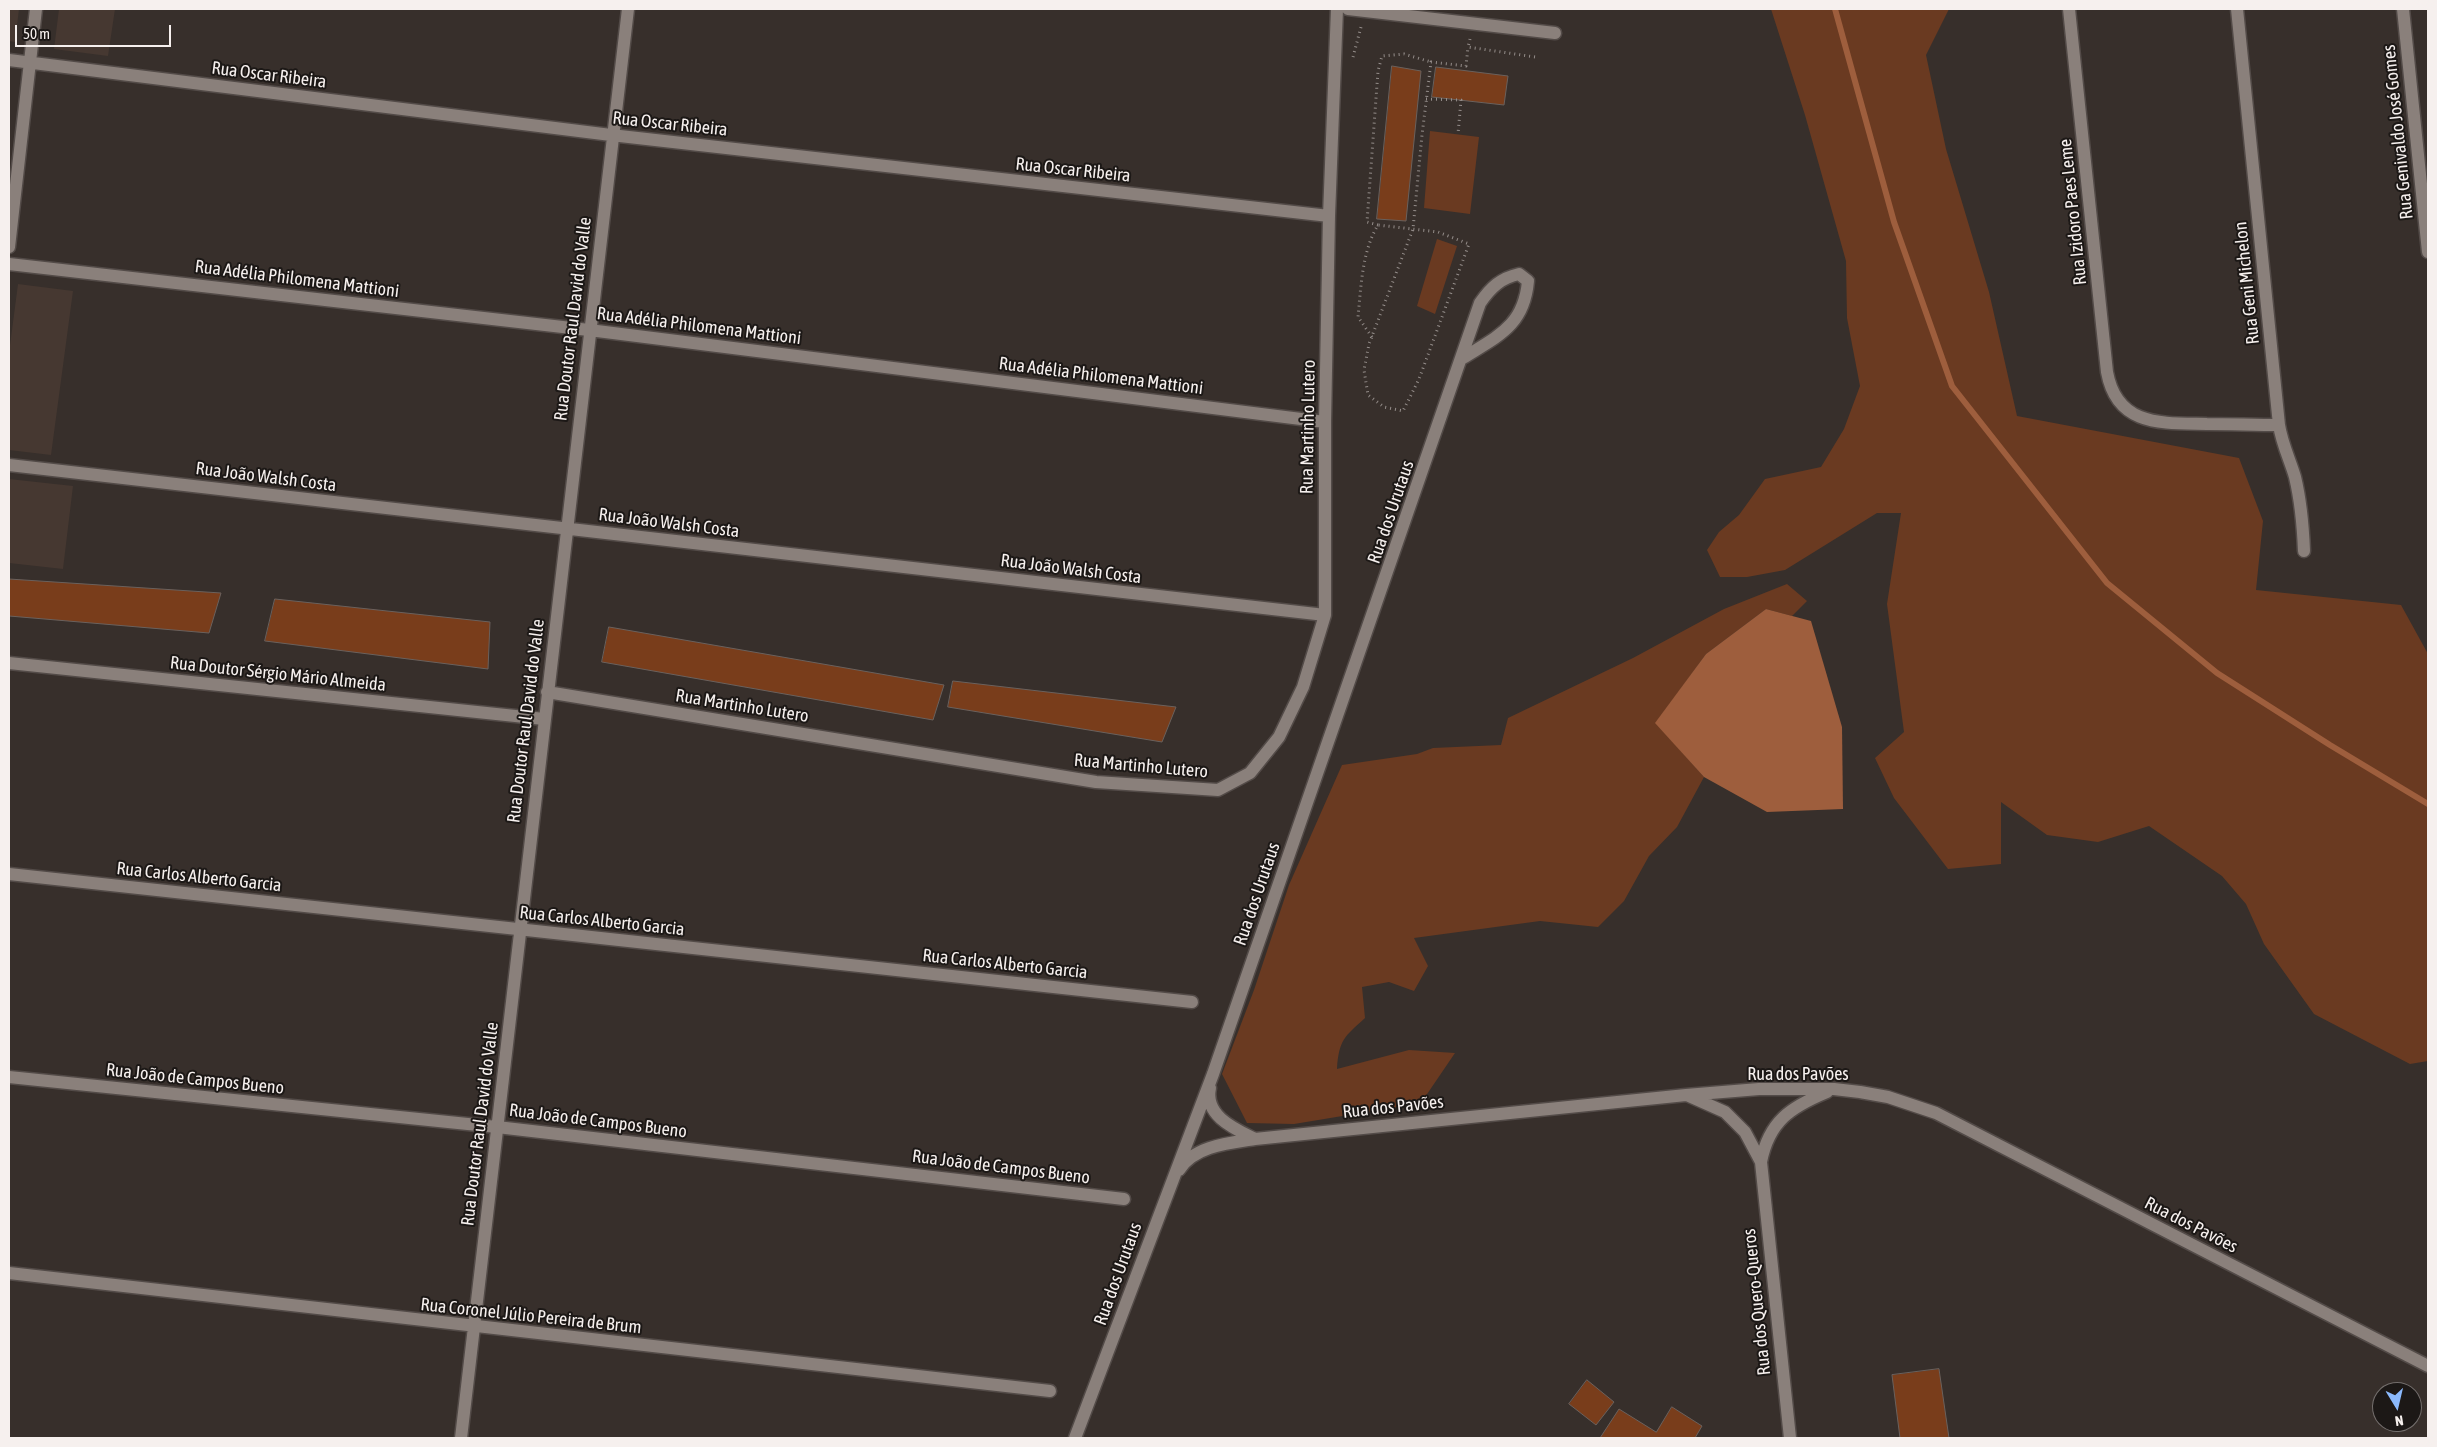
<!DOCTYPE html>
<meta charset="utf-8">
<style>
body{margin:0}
#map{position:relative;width:2437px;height:1447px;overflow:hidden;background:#372f2b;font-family:"Asap Condensed",sans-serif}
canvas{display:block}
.frame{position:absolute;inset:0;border:10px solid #f6f0ee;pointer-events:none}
.north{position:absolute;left:2372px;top:1382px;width:50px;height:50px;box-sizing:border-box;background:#1c1816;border:1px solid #736e6c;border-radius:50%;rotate:171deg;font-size:14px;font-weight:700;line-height:20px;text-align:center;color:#f6f0ee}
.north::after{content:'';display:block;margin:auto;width:18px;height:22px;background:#8bb9fc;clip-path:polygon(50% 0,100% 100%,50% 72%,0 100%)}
.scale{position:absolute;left:15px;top:25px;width:156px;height:22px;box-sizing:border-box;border:2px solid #f6f0ee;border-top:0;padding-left:6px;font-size:15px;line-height:18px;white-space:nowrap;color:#f6f0ee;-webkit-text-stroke:4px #1c1816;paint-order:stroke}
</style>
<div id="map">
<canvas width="2437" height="1447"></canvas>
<div class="frame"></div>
<div class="north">N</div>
<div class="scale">50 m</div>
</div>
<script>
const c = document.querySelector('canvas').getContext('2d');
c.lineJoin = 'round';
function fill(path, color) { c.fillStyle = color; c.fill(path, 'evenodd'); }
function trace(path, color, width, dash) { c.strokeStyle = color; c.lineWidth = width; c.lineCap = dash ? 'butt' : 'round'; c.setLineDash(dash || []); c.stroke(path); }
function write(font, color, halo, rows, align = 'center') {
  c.font = font + ' "Asap Condensed",sans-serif'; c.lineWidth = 4; c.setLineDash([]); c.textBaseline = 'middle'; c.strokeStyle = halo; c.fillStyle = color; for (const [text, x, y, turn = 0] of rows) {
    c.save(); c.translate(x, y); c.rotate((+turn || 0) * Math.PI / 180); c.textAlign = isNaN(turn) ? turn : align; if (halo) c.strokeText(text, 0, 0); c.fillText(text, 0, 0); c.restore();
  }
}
const built = new Path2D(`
 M9,9H19L15,42L9,41Z
 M59,9H115L108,56L54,49Z
 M18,284L73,291L51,455L9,450V353Z
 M9,479L73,486L63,569L9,563Z`);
const green = new Path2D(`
 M1771,9H1949L1926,55L1946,149L1989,292L2017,416L2239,458L2263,521L2256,590L2401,605L2428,654V1061L2410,1064L2314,1014L2264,944L2246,904L2222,876L2149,826L2098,842L2047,835L2001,802V864L1948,869L1894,798L1875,758L1904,732L1887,604L1901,513H1877L1785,570L1747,577H1720L1707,550L1719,532L1739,515L1765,479L1821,467L1844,429L1860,386L1847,318L1846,261L1805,115Z
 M1430,131L1479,137L1470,214L1424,208Z
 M1437,239L1457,246L1435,314L1417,306Z
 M1787,584L1807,601L1792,616L1766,609L1706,654L1656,723L1704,777L1677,827L1649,856L1624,901L1598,927L1540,921L1414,938L1428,966L1414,991L1389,982L1362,987L1365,1018C1344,1037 1339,1040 1337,1069L1409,1050L1455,1053L1421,1103L1294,1124L1247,1123L1222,1074L1254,990L1289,885L1342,765L1417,754L1433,748L1501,745L1508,718L1633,658L1724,609Z`);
const water = new Path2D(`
 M1766,609L1811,621L1842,727L1843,809L1767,812L1704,777L1655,723L1706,654Z`);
const stream = new Path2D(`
 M1835,9L1894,222L1952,386L2107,583L2217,673L2330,745L2428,804`);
const building = new Path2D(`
 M1392,66L1421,71L1406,221L1377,219Z
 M1436,67L1508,76L1504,105L1432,97Z
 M9,579L221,593L209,633L9,616Z
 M275,599L490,622L488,669L265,641Z
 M609,627L944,685L933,720L602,662Z
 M953,681L1176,707L1162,742L948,707Z
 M1939,1369L1949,1438H1900L1892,1375Z
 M1587,1380L1614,1402L1596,1425L1569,1404Z
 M1672,1407L1702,1426L1695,1438H1600L1619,1409L1656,1432Z`);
const path = new Path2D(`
 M1470,39L1468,47L1535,57
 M1353,57L1361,27
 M1426,99L1461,100L1458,134
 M1378,225L1367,222L1378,71L1382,56L1404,54L1431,62
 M1372,337L1358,317C1361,287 1362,251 1378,225L1438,232L1469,244L1419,379L1403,411L1384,407L1368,395L1364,370L1369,344L1413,229L1422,135L1431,62L1466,66L1468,47`);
const minor = new Path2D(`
 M1348,9L1555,33
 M2069,9L2107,372C2117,427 2162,423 2207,424C2231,424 2255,425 2279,425
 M2237,9L2279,425C2282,444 2290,460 2295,477C2301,502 2303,526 2304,551
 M2403,9L2428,252
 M9,60L611,135L1329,216
 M9,247L36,9
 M9,264L589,330L1325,422
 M9,465L1325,615
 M9,663L544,719
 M547,692L1096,782L1218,790L1250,773L1279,737L1303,687L1325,615V422L1329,216L1337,9
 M9,874L1192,1002
 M9,1077L497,1127L1124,1199
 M1210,1088C1204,1116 1235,1129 1255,1139L1686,1095L1759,1089H1834L1860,1092L1888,1097L1936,1113L2428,1366
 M1689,1096L1725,1112L1745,1132L1761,1162L1790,1438
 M1761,1162C1769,1121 1791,1107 1827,1092
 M1179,1170C1194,1146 1229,1143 1255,1139
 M9,1273L1050,1391
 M461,1438L628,9
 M1075,1438L1213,1074L1480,303C1491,287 1501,278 1519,274L1528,281C1524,326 1498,336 1463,358`);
const streetNames = [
 ["Rua Oscar Ribeira",269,75,7],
 ["Rua Oscar Ribeira",670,124,6],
 ["Rua Genivaldo José Gomes",2398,132,-96],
 ["Rua Oscar Ribeira",1073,170,6],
 ["Rua Izidoro Paes Leme",2073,212,-96],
 ["Rua Adélia Philomena Mattioni",297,279,7],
 ["Rua Geni Michelon",2247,283,-96],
 ["Rua Doutor Raul David do Valle",573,319,-83],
 ["Rua Adélia Philomena Mattioni",699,326,7],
 ["Rua Adélia Philomena Mattioni",1101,376,7],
 ["Rua Martinho Lutero",1308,427,-89],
 ["Rua João Walsh Costa",266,477,7],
 ["Rua dos Urutaus",1391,512,-71],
 ["Rua João Walsh Costa",669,523,7],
 ["Rua João Walsh Costa",1071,569,7],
 ["Rua Doutor Sérgio Mário Almeida",278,674,6],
 ["Rua Martinho Lutero",742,706,9],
 ["Rua Doutor Raul David do Valle",526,721,-83],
 ["Rua Martinho Lutero",1141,766,5],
 ["Rua Carlos Alberto Garcia",199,877,6],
 ["Rua dos Urutaus",1257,894,-71],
 ["Rua Carlos Alberto Garcia",602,921,6],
 ["Rua Carlos Alberto Garcia",1005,964,6],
 ["Rua dos Pavões",1798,1074],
 ["Rua João de Campos Bueno",195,1079,6],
 ["Rua dos Pavões",1393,1107,-6],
 ["Rua João de Campos Bueno",598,1121,7],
 ["Rua Doutor Raul David do Valle",480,1124,-83],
 ["Rua João de Campos Bueno",1001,1167,7],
 ["Rua dos Pavões",2191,1225,27],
 ["Rua dos Urutaus",1118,1274,-70],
 ["Rua dos Quero-Queros",1757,1302,-96],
 ["Rua Coronel Júlio Pereira de Brum",531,1316,6]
];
fill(built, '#463831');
fill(green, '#6a3a21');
fill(water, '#9e5e3d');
trace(stream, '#9e5e3d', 6);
fill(building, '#793d1b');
trace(building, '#6a615d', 1);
trace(minor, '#534b48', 15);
trace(path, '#958e8b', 3, [1, 4]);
trace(minor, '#8a807b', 12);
write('18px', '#f6f0ee', '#1c1816', streetNames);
</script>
